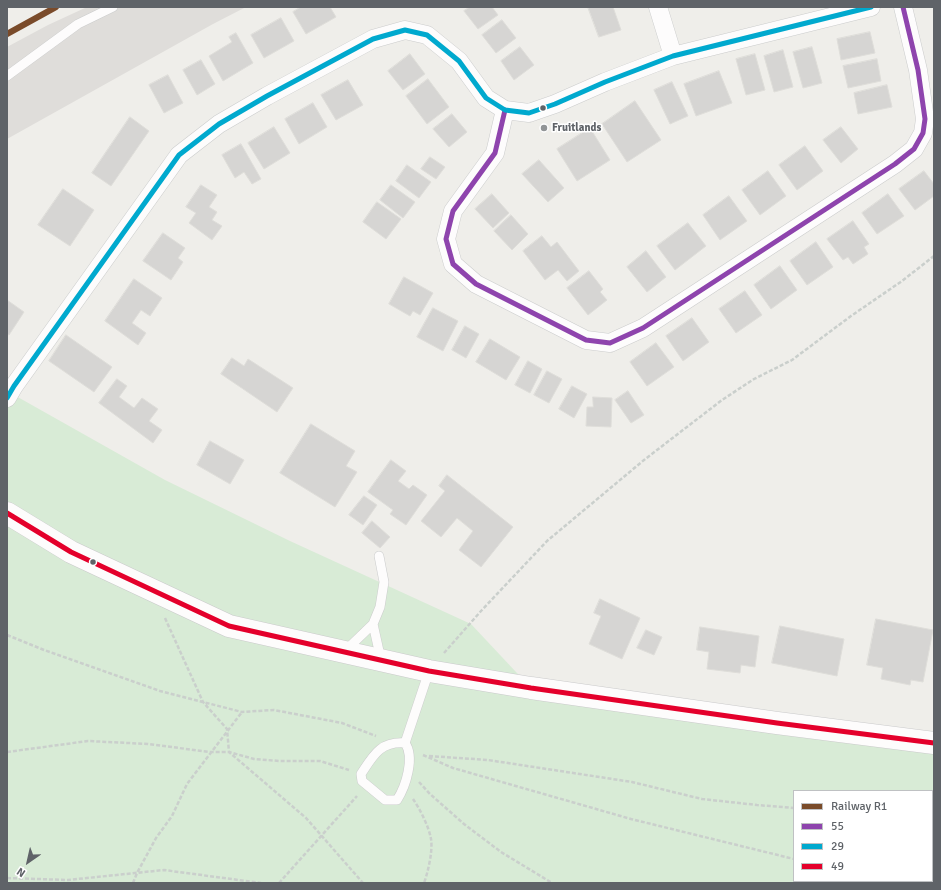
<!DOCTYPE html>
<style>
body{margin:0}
#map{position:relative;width:941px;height:890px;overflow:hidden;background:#efeeea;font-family:Signika,sans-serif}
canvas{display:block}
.frame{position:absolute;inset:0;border:8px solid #5f6368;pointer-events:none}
.legend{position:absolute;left:793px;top:790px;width:140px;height:92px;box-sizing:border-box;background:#fff;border:1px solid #bfc1c3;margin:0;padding:5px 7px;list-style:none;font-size:12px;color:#5f6368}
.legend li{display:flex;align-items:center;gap:8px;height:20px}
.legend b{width:20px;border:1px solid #bfc1c3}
.north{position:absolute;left:8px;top:842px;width:40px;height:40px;-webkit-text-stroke:3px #fff;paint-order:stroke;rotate:214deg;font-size:11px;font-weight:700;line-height:16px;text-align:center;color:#5f6368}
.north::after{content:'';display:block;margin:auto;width:14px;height:18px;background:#5f6368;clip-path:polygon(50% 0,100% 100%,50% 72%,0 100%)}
</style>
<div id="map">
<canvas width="941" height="890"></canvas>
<div class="frame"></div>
<ul class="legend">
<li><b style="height:5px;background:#7a4b2a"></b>Railway R1</li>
<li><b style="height:5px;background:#8e44ad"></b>55</li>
<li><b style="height:5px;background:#00a9ce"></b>29</li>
<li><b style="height:5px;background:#e4002b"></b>49</li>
</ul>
<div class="north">N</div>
</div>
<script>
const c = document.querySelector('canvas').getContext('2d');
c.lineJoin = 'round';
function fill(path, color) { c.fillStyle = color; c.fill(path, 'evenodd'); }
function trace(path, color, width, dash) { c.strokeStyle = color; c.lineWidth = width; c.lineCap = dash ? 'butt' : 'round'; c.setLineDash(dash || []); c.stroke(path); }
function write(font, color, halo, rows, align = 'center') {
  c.font = font + ' Signika,sans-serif'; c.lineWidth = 3; c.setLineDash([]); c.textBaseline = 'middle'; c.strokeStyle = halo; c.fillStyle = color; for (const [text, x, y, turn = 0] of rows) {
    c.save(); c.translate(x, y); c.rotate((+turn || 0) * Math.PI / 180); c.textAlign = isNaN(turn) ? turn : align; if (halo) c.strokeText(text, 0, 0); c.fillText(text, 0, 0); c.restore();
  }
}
const industrial = new Path2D(`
 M87,7H246L213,24L7,139V47L48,25Z`);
const green = new Path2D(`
 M7,391L165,480L290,541L471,624L531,688L934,743V883H7ZM794,791H932V881H794Z`);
const building = new Path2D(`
 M301,7H330L336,17L306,34L293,12Z
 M470,7H492L498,15L478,29L464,11Z
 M588,7H613L621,30L599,37Z
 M281,18L294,41L264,58L251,35Z
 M502,20L516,38L496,53L482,35Z
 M870,32L875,53L841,60L837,39Z
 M236,33L253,63L223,81L209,56L232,42L229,37Z
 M520,47L534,65L514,80L501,61Z
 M812,47L822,83L803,88L793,52Z
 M783,50L793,87L774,92L764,56Z
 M410,54L425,74L403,90L388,71Z
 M755,54L765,90L746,95L736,59Z
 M877,59L881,81L848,88L843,66Z
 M201,60L215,84L197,95L183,70Z
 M719,71L732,103L696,116L684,84Z
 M168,75L183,103L164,113L149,85Z
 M428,79L449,107L427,124L406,96Z
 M348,80L363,105L336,120L321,95Z
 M672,82L688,116L670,124L654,90Z
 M887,85L892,107L858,114L854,93Z
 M635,101L661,140L627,162L602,124Z
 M313,103L327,127L299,144L285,119Z
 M452,114L467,132L449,147L433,129Z
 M130,117L149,131L111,186L92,173Z
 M274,127L290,153L264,169L248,143Z
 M841,127L858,149L841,163L823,140Z
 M590,128L610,160L577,181L557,149Z
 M241,144L261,179L252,184L244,172L235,178L222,155Z
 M805,146L823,171L797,190L779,165Z
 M430,157L445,167L436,179L421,169Z
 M539,160L564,188L548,202L522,174Z
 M407,165L431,182L419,198L396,181Z
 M768,171L786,196L760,215L742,190Z
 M924,171L934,184V196L915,210L899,189Z
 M201,185L217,195L209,207L217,212L212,220L222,226L212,240L189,223L196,213L186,207Z
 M391,185L415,202L403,218L380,200Z
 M63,189L94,210L70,246L38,225Z
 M492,194L509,213L493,228L475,209Z
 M888,194L904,216L877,234L862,213Z
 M729,196L747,221L720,240L703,215Z
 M377,202L401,219L386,239L363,222Z
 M511,215L528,234L512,250L494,231Z
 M853,221L869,244L864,247L868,254L853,264L848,257L843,260L827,239Z
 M688,223L706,246L675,270L657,246Z
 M163,233L185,248L178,258L183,262L171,280L143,261Z
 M542,236L551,247L557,242L579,271L567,281L558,270L545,280L523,251Z
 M816,242L833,267L807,285L790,261Z
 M646,251L666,277L647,292L627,267Z
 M780,266L797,290L771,309L754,285Z
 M589,271L603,289L600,292L607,300L588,315L567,288Z
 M404,277L433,293L420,315L413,311L410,316L389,304Z
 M134,279L162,298L150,316L141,310L132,323L146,333L138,345L105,321Z
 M745,291L762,315L736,333L719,309Z
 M7,300L24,312L9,335L7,334Z
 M433,308L458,321L443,351L417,337Z
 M692,318L709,342L683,361L666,336Z
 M465,326L479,334L466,358L452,350Z
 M66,335L112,367L94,392L49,361Z
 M490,339L520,357L506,380L476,362Z
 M656,343L674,367L647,386L630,362Z
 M232,358L244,366L248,359L293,388L277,412L221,374Z
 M528,361L542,369L530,393L515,385Z
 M547,371L562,379L549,403L534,395Z
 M117,379L127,386L119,397L134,408L142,398L158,409L149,421L162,430L153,443L99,403Z
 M572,386L587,394L574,418L559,409Z
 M628,391L644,415L631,423L615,400Z
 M593,397L612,398L611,427L586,426L587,407H593Z
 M311,424L355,451L346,466L357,472L335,507L280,473Z
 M210,441L244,460L230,484L197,465Z
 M391,460L406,471L398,481L409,489L413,485L427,495L406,525L390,514L393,510L368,492Z
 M447,475L513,527L481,567L459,550L473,531L457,518L441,537L421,521L445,491L439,486Z
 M364,496L377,505L363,525L349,515Z
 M372,521L390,537L380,548L362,533Z
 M600,599L640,618L622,659L589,644L601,616L594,613Z
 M876,619L933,630L923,682L911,680L910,685L881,679L883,668L867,665Z
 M780,626L844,639L837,676L772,663Z
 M700,627L759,636L755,667L741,665L740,673L707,669L709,652L697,650Z
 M646,630L662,637L654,655L637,648Z`);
const path = new Path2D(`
 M165,618L203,702L227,729L229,752L306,818L363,883
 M7,635L44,650L160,691L242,712L274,710L342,723L376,736
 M444,653L481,611L547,541L644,460L722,400L754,379L792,360L851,316L902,281L934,256
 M7,752L88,741L148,744L210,752H229L254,759L280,761H320L349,770
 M423,755L453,768L631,819L794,859
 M429,756L488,760L632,782L702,799L757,805L794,808
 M419,782L430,794L464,824L501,852L552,883
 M413,799C420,809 429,827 431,839C433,851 428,872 424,883
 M932,845H934
 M7,878L68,880L164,870L261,883
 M906,881L914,883
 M133,883L137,873L156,838L172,816L187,784L242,712
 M279,883L357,796
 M881,883L883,881`);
const lane = new Path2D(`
 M7,76L78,24L113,7
 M379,556L384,582L380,607L373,624L381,660
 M345,651L373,624
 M405,743C380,741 373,756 361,774L362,781L385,800H397C406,786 415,757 405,743L429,671`);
const street = new Path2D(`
 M658,7L673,56
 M505,110L495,153L453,211L446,239L453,264L476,284L586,340L610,343L643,328L895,164L914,149L923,133L925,119L918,70L903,7
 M7,398L14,386L179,155L219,124L267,96L373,39L405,30L427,35L459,61L486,98L505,110L529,113L555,104L605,82L673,56L871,7`);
const secondary = new Path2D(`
 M7,513L71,552L229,626L429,671L531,688L777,723L934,743`);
const bus1 = new Path2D(`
 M505,110L495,153L453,211L446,239L453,264L476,284L586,340L610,343L643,328L895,164L914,149L923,133L925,119L918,70L903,7`);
const bus2 = new Path2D(`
 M7,398L14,386L179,155L219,124L267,96L373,39L405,30L427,35L459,61L486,98L505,110L529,113L555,104L605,82L673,56L871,7`);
const bus3 = new Path2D(`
 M7,513L71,552L229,626L429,671L531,688L777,723L934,743`);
const rail1 = new Path2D(`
 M7,34L56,7`);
const markers = [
 [543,108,3.5,"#5f6368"],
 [544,128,4,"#919496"],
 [93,562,3.5,"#5f6368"]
];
const poiNames = [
 ["Fruitlands",552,128]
];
fill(industrial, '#dfddda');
fill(green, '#d8ebd6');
fill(building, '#d6d5d3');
trace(building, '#deddd9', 1);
trace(lane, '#cbcccc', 10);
trace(street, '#cbcccc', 19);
trace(secondary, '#cacacb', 23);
trace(path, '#cacfcc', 2.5, [4, 2]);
trace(lane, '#fdfcfc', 9);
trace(street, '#fdfcfc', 18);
trace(secondary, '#fdfcfc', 22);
trace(bus1, '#8e44ad', 5);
trace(bus2, '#00a9ce', 5);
trace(bus3, '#e4002b', 5);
trace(rail1, '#7a4b2a', 6);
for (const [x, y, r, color] of markers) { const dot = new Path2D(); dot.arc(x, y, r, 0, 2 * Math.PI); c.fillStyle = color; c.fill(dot); trace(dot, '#fff', 1.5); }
write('bold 11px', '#5f6368', '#fff', poiNames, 'left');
</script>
